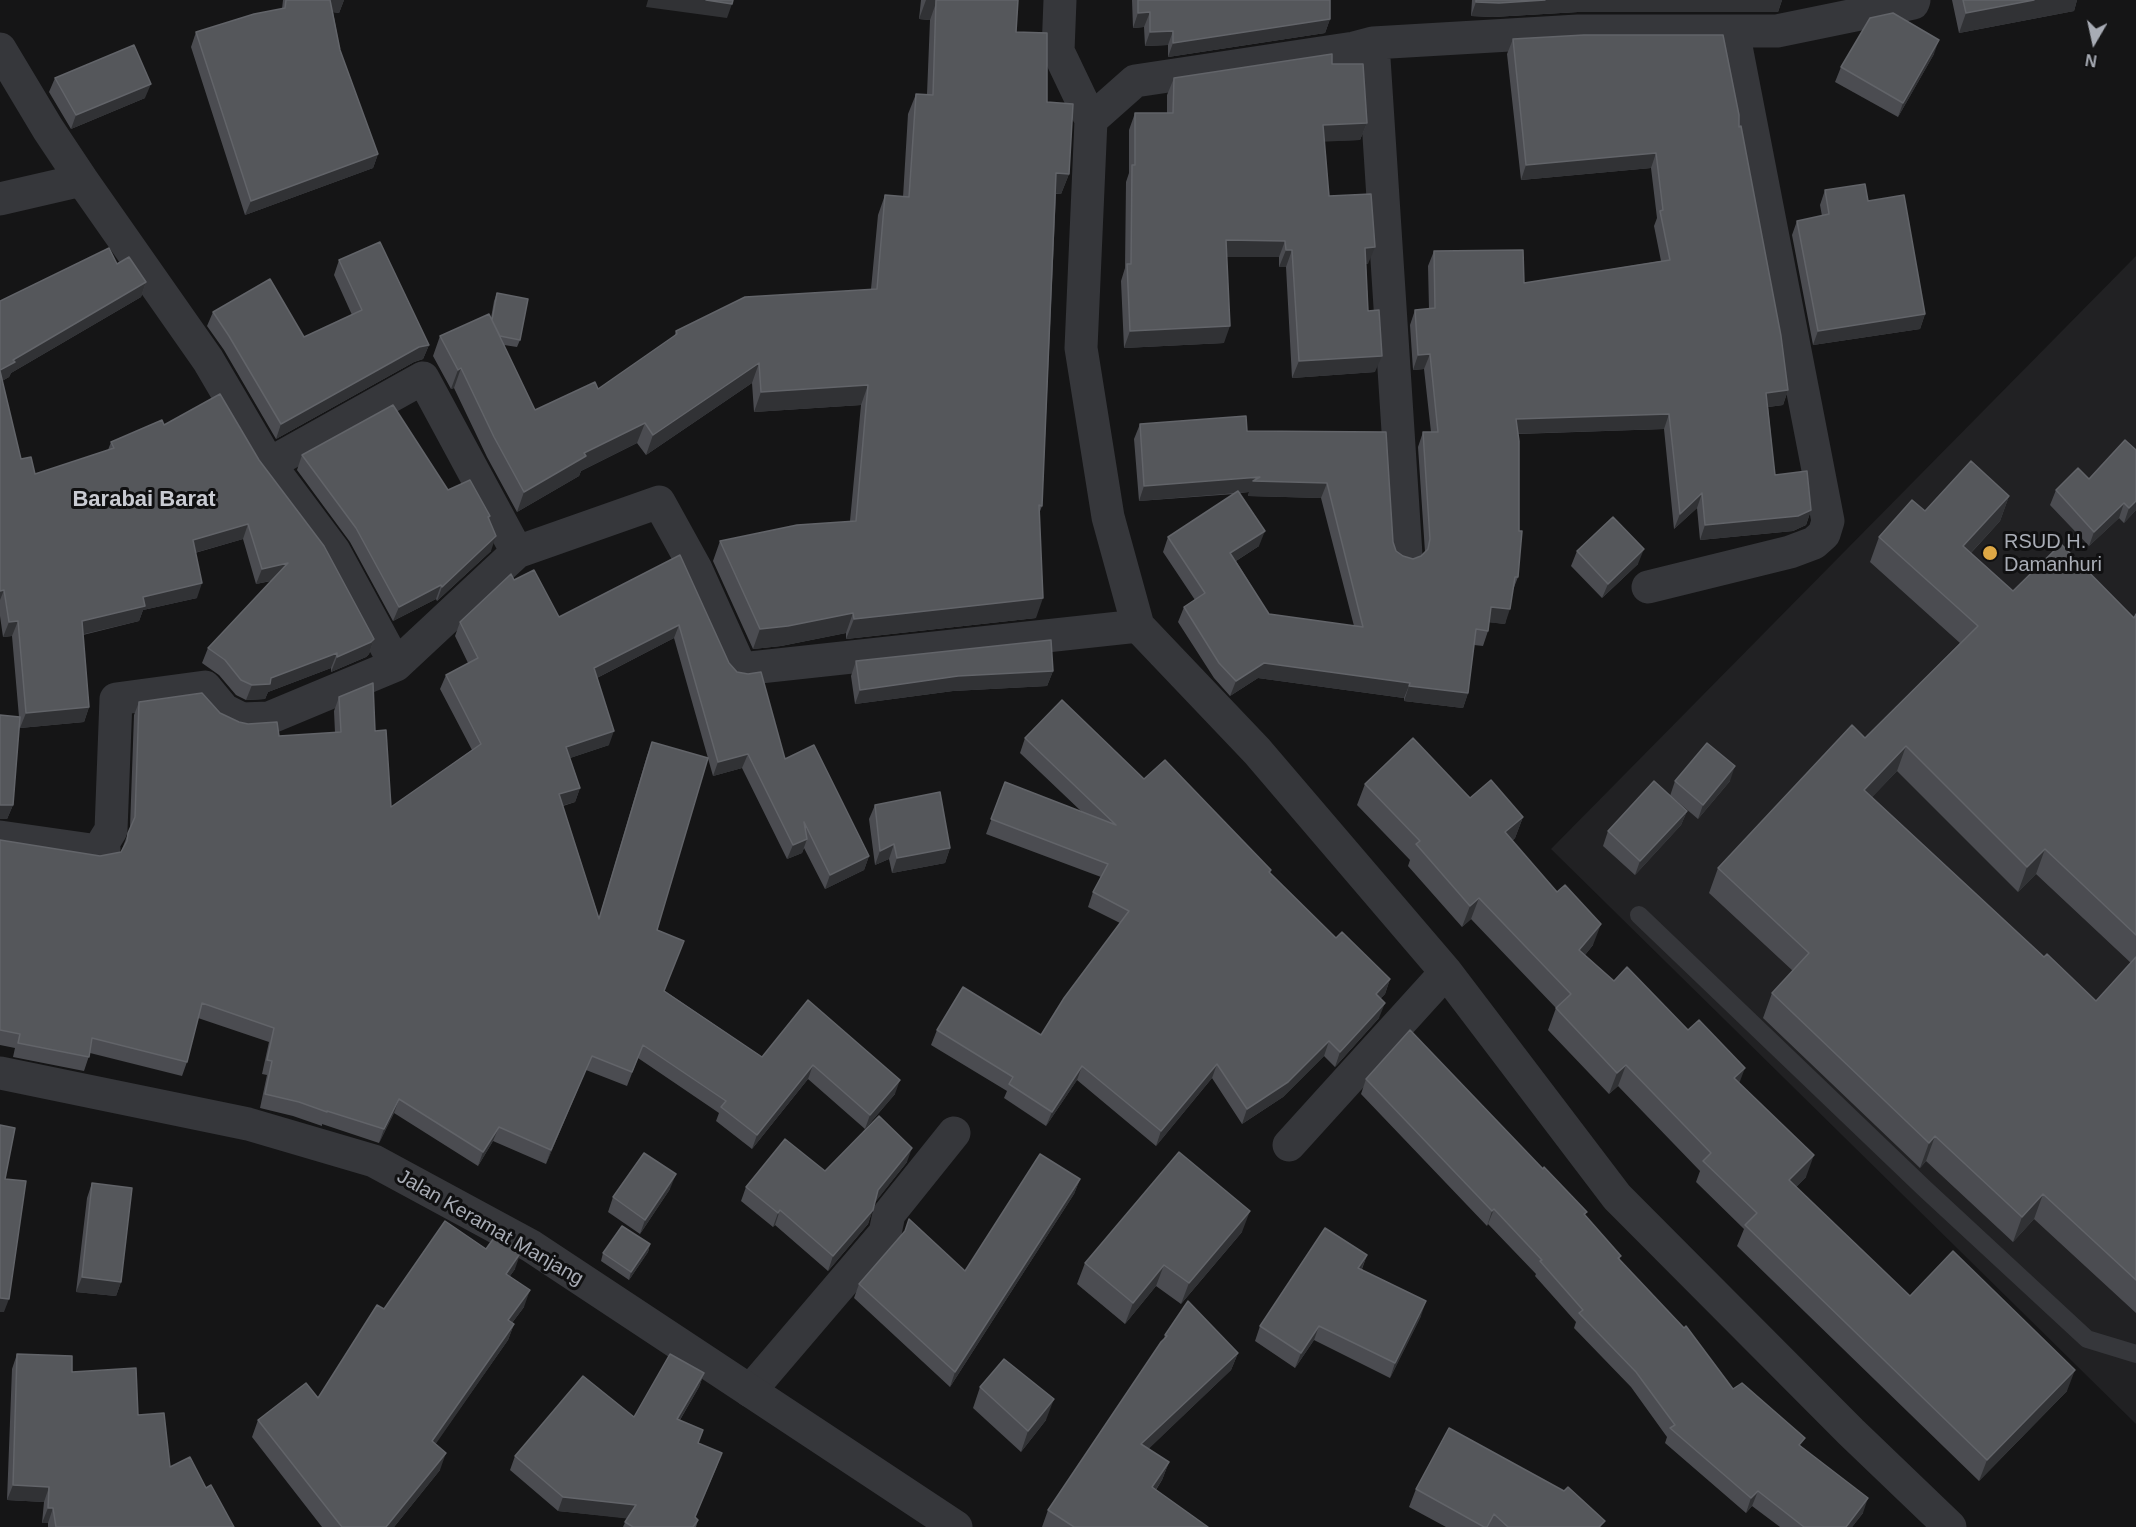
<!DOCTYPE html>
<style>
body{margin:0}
#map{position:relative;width:2136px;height:1527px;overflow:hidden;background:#151516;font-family:Helvetica,sans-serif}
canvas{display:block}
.north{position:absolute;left:2064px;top:12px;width:60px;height:60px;-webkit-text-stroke:4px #101011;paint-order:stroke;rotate:189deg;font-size:16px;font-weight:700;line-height:24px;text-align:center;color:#a8acb5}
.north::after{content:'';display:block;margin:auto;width:21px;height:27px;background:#a8acb5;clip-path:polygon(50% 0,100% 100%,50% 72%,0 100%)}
</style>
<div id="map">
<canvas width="2136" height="1527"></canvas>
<div class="north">N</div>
</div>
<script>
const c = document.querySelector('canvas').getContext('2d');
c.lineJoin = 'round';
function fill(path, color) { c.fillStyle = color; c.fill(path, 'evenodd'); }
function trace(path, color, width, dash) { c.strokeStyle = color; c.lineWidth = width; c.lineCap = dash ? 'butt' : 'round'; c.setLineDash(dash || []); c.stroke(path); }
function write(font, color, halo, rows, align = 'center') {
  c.font = font + ' Helvetica,sans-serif'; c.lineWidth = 6; c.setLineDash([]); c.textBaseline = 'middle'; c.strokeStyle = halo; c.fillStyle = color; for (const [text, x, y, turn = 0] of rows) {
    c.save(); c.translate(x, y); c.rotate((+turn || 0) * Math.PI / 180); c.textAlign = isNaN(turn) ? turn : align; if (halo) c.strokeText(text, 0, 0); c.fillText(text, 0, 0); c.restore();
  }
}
const built = new Path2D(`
 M2136,256V1424L1551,849Z`);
const service = new Path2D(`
 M1639,915L1924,1188L2087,1339L2136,1354`);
const minor = new Path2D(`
 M1060,0L1058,51L1091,120
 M1914,0L1913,3L1777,31H1578L1373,43L1354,48L1135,81L1091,120L1081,348L1108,517L1138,626L1257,751L1446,972L1617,1197L1851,1432L1950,1527
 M1373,43L1406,555
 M0,49L48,129L82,180L208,360L269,464L334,551L396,665
 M0,199L82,180
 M269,464L423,378L517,552
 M1648,587L1790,552L1814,543L1824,534L1828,521L1733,31
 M0,837L98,851L104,849L103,843L111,830L116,699L205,687L224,710L242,719L269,718L396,665L517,552L659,502L696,569L741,669L1138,626
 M1289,1145L1446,972
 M750,1391L885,1233L889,1214L954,1133`);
const tertiary = new Path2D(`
 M0,1073L248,1124L374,1161L531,1246L956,1527`);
const wall = new Path2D(`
 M283,0H344L339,13L333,12L340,50L378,154L373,168L245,215L191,47L196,32L282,9Z
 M921,0H1018L1016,32L1047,102L1069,174L1061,194H1056L1042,506L1039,514L1036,618L846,639V633L781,646L753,649L713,561L720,541L850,521L861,405L754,412L752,383L646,455L637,443L581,471L579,476L517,512L487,457L454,388L451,389L433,356L440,336L491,318L494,301L497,293L520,340L517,347L504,345L535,410L598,389L674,337L676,331L871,289L878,215L885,195L903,197L908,114L916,94H927L930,20L919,19Z
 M1132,0H1330V19L1325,33L1168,57V45L1145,46L1144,27L1133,28Z
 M1472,0H1782L1778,12H1578L1493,17L1471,16Z
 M1952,0H2077L2074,11L1959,33Z
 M1513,39L1739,127L1788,390L1783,405L1768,407L1775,475L1811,510L1806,525L1793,531L1700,540L1697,508L1674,529L1664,429L1518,434V577L1513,590L1505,624L1489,622L1488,631L1483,646L1474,645L1468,693L1463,708L1404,701V698L1258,678L1230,696L1214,678L1178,622L1184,607L1195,600L1163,552L1168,537L1234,494L1139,501L1134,439L1140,424L1247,431L1386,432L1393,542L1396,551L1403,556L1413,559L1421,556L1425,552L1418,447L1423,432H1431L1424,369L1413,370L1410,325L1415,310L1429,309L1428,266L1434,251L1524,283L1661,261L1654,226L1657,218L1651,168L1521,180L1507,54ZM1249,492L1248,496L1321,498L1354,626L1269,614L1236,561L1259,546L1240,493Z
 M1934,54L1898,117L1835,82L1841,67Z
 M1332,64L1367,123L1360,140L1324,141L1329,196L1368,264H1366L1368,311L1375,372L1292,378L1286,267H1279V257H1227L1224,343L1124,348L1121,281L1125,268L1126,182L1129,173V130L1135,113H1167V95L1174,78Z
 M55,78L145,98L71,129L49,92Z
 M1825,190L1925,314L1920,329L1813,345L1792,235L1797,221L1822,216L1820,205Z
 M339,260L429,345L423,359L414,362L276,439L224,350L207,326L213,312L304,337L352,315L334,275Z
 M117,264L146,282L141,297L11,373L9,377L2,381L21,459L35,474L108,450L111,442L164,425L259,460L374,639L369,654L366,657L331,672V668L268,692L265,699L246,700L236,695L219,675L202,663L208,648L271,581L256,584L243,539L195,553L197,598L143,610L139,621L83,635L89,707L84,722L20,728V718L13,805L7,819H0V715L19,717L12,636L3,637L0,616V301Z
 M2136,450V510L2124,523L2119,518L2089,546L2050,505L2056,490L2089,479Z
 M302,455L448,490L490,516L489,519L491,551L437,601L436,599L393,621L350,542L297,470Z
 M2009,496L2000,521L1971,553L2013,591L2134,618L2136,614V1313L2034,1219L2013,1242L1926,1161L1920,1168L1763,1018L1772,993L1793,971L1709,893L1718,868L1865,738L1960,643L1870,562L1879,537L1925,511ZM1897,771L2018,892L2036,874L2131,963L2096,1001L2044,957L1872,797Z
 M1577,551L1638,564L1602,598L1571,566Z
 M680,555L729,663L785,759L869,856L864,870L825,889L804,848L802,853L787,859L742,768L713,776L674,638L597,678L609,745L570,758L580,788L575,802L563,806L599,918L647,756L652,742L657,930L665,991L762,1057L808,1000L895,1094L865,1129L808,1079L752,1149L716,1121L719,1113L638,1058L627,1086L586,1070L546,1164L493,1141L478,1166L394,1113L379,1143L322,1124V1126L293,1116L260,1108L267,1075L262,1074L269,1042L198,1018L187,1062L182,1076L90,1053L84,1071L13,1057L15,1048L0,1045V840L100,856L121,852L130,828L134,715L139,702L220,713L239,722L279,736L335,733L334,711L339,697L375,731L391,807L472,750L440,689L446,675L468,663L455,636L460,622L514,580L559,617Z
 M856,661L1053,671L1047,686L953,691L855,704L851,676Z
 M1025,738L1144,779L1271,870L1270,873L1336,938L1390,979L1385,994L1380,999L1379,1018L1335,1067L1324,1056L1283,1097L1242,1124L1212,1078L1156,1146L1077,1080L1046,1126L1004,1098L1007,1091L931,1045L937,1030L1041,1035L1120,923L1088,907L1093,892L1101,877L986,834L1005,782L1082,812L1020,753Z
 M1675,781H1730L1698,819L1671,796L1687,811L1681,825L1635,875L1603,846L1608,831L1670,796Z
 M1365,784L1470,798L1523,817L1515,838L1512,841L1593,945L1585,955L1614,981L1739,1083L1806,1177L1796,1187L1910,1296L2067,1391L1979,1481L1737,1246L1744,1229L1696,1182L1700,1171L1618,1086L1609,1094L1548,1030L1556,1008L1471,919L1462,927L1408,866L1410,860L1357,805Z
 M875,805L950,848L945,863L892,873L889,859L875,865L869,819Z
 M1366,1079L1543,1169L1587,1212L1585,1215L1621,1256L1619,1260L1733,1389L1802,1447L1863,1513L1852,1527H1780L1752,1506L1746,1513L1665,1443L1667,1437L1631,1387L1574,1328L1576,1322L1535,1276L1536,1274L1488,1224L1487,1226L1361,1094Z
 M907,1162L875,1202L868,1224L828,1271L775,1225L773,1227L741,1201L746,1187L825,1171Z
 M1080,1179L1074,1194L950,1387L854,1298L859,1284L965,1271Z
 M92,1183L121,1282L116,1296L76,1292L87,1198Z
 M670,1189L640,1234L608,1212L613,1197Z
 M1242,1232L1181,1304L1156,1286L1125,1324L1077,1284L1085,1263Z
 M650,1244L648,1252L629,1280L601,1261L603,1253Z
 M486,1249L515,1269L510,1276L524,1307L512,1323L514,1324L508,1340L435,1444L440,1470L394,1527H322L252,1437L258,1420L318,1398L384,1309Z
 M1367,1255L1362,1269L1421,1316L1390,1378L1314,1340L1295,1368L1255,1341L1260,1326Z
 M1165,1335L1238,1353L1231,1370L1148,1449L1169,1462L1162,1480L1156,1490L1208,1527H1042L1048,1510L1164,1339Z
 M17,1354L72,1372L138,1415L170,1467L206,1488L234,1527H48V1523H42L44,1502L7,1500L12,1369Z
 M704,1373L699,1387L680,1420L717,1466L695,1517L698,1520L696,1527H623L627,1518L558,1511L510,1470L515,1456L634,1417Z
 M980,1387L1046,1420L1021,1452L973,1408Z
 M1416,1489L1602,1527H1446L1409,1507Z`);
const shadedWall = new Path2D(`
 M328,0H344L339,13L324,11Z
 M648,0H706L732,4L727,18L646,7Z
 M926,0H937L930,20L919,19Z
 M1545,0H1782L1778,12H1578L1493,17L1471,16L1476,2Z
 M2034,0H2077L2074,11L1959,33L1966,13Z
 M1150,12L1144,27L1133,28L1138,13Z
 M1330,19L1325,33L1168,57L1173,43Z
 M1173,31L1168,45L1145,46L1150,32Z
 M1939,40L1934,54L1898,117L1903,103Z
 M151,84L145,98L71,129L76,115Z
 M1367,123L1360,140L1317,142L1323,125Z
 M1656,153L1651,168L1521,180L1526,165Z
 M378,154L373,168L245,215L251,201Z
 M1056,173L1069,174L1061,194L1049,193Z
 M1226,240L1285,241L1279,257H1220Z
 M1375,247L1368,264L1359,265L1365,248Z
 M1286,250H1292L1286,267H1279Z
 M146,282L141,297L11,373L9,377L0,382V370L13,360Z
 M1925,314L1920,329L1813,345L1818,331Z
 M1230,326L1224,343L1124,348L1130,331Z
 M429,345L423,359L414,362L276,439L281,424L419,347Z
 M1430,354L1424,369L1413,370L1418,355Z
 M1382,356L1375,372L1292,378L1299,361Z
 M759,363L752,383L646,455L653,435Z
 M461,368L454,388L451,389L458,370Z
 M868,385L861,405L754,412L761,392Z
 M1788,390L1783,405L1761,408L1766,393Z
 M1669,414L1664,429L1510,434L1516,419Z
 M645,423L637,443L581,471L579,476L517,512L524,492L584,453Z
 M1260,477L1327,483L1321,498L1248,496L1249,492L1139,501L1144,486Z
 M1702,493L1697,508L1674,529L1680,514Z
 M2009,496L2000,521L1954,571L1963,546Z
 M2136,501V510L2124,523L2129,508Z
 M2124,503L2119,518L2089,546L2094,532Z
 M1811,510L1806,525L1793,531L1700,540L1705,525Z
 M248,524L243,539L187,555L193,540Z
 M1265,531L1259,546L1225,568L1230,553Z
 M496,536L491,551L437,601L442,587Z
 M1644,549L1638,564L1602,598L1608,584Z
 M288,563L283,578L256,584L262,569Z
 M202,583L197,598L143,610L139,621L76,636L82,621L143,597Z
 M441,585L436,599L393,621L399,607Z
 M4,590L0,600V591Z
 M1043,598L1036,618L846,639L854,619Z
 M1491,607L1510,609L1505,624L1486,622Z
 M853,613L846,633L781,646L753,649L760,629Z
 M18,621L12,636L3,637L9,622Z
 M679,625L674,638L589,682L594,668Z
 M374,639L369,654L366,657L331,672L337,657Z
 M337,653L331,668L268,692L265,699L246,700L252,685Z
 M1264,663L1410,683L1404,698L1258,678L1230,696L1236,681Z
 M1053,671L1047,686L953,691L855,704L860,690L958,676Z
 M1409,686L1468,693L1463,708L1404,701Z
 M89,707L84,722L20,728L26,713Z
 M614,731L609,745L561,761L566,747Z
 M1906,746L1897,771L1855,815L1864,790Z
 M748,754L742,768L713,776L718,762Z
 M1735,766L1730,781L1698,819L1703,805Z
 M580,788L575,802L554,808L559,794Z
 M0,805H13L7,819H0Z
 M1687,811L1681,825L1635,875L1640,861Z
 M1523,817L1515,838L1497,853L1505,832Z
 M807,839L802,853L787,859L793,845Z
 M894,844L889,859L875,865L880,851Z
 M950,848L945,863L892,873L897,858Z
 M2045,849L2036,874L2018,892L2027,867Z
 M869,856L864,870L825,889L830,875Z
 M1479,898L1471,919L1462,927L1470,906Z
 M1601,924L1593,945L1572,971L1579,950Z
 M1390,979L1385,994L1371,1009L1376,994Z
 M1385,1003L1379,1018L1335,1067L1340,1052Z
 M1329,1041L1324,1056L1283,1097L1242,1124L1247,1109Z
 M592,1056L586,1070L546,1164L551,1150Z
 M1217,1064L1212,1078L1156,1146L1161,1131Z
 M813,1065L808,1079L752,1149L757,1135Z
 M1626,1065L1618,1086L1609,1094L1617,1073Z
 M1082,1066L1077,1080L1046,1126L1052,1112Z
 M1745,1068L1737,1089L1734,1078Z
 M900,1080L895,1094L865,1129L870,1115Z
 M399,1099L394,1113L379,1143L384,1129Z
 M499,1127L493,1141L478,1166L483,1152Z
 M1935,1136L1926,1161L1920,1168L1929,1143Z
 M912,1148L907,1162L873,1205L878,1190Z
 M1814,1155L1806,1177L1782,1201L1789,1180Z
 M676,1174L670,1189L640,1234L645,1220Z
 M1080,1179L1074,1194L950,1387L955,1372Z
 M2043,1194L2034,1219L2013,1242L2022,1217Z
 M1494,1209L1488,1224L1487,1226L1492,1211Z
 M780,1210L775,1225L773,1227L778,1213Z
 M873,1210L868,1224L828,1271L833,1256Z
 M1250,1211L1242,1232L1181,1304L1189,1283Z
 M650,1244L648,1252L629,1280L631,1272Z
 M521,1252L515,1269L500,1290L506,1274Z
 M1367,1255L1361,1270L1358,1268Z
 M1164,1265L1156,1286L1125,1324L1133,1303Z
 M82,1277L121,1282L116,1296L76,1292Z
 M530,1290L524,1307L502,1336L508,1320Z
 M0,1298L9,1299L4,1312H0Z
 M1426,1301L1421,1316L1390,1378L1395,1363Z
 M514,1324L508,1340L426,1458L432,1441Z
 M1319,1326L1314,1340L1295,1368L1301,1353Z
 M1238,1353L1231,1370L1135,1462L1141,1444Z
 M2075,1370L2067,1391L1979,1481L1987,1460Z
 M704,1373L699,1387L672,1433L677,1419Z
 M1054,1399L1046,1420L1021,1452L1028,1431Z
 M446,1453L440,1470L394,1527H386Z
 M722,1453L717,1466L691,1527Z
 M1169,1462L1162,1480L1146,1504L1152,1487Z
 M13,1485L49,1487L44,1502L7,1500Z
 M1758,1491L1752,1506L1746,1513L1751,1498Z
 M563,1497L636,1505L631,1519L558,1511Z
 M1868,1498L1863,1513L1852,1527H1846Z
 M48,1508H53L48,1523H42Z`);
const building = new Path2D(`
 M286,0H330L340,50L378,154L251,201L196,32L254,14L285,8Z
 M706,0H733L732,4Z
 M936,0H1018L1016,32L1047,33V102L1073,104L1069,174L1056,173L1042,506L1039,505L1043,598L854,619L853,613L788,626L760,629L720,541L797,525L856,521L868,385L761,392L759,363L653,435L645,423L584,453L586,456L524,492L494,437L461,368L458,370L440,336L489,314L535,410L595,382L598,389L677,334L676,331L745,297L877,289L885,195L909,197L916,94L933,95Z
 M1138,0H1330V19L1173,43V31L1150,32V12L1138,13Z
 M1476,0H1545L1499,3L1476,2Z
 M1963,0H2034L1966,13Z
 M1893,13L1939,40L1903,103L1841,67L1870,18Z
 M1584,35H1723L1739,115V127L1741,126L1781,336L1788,390L1766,393L1775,475L1807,471L1811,510L1798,516L1705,525L1702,493L1680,514L1669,414L1516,419L1519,441V531H1522L1518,577H1515L1510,609L1491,607L1488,631L1476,629L1468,693L1409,686L1410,683L1264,663L1236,681L1219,663L1184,607L1205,593L1168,537L1238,491L1265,531L1230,553L1269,614L1363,627L1327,483L1253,481L1260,477L1144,486L1140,424L1246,416L1247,431L1386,432L1393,542L1396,551L1403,556L1413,559L1421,556L1428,549L1430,539L1423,432H1438L1430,354L1418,355L1415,310L1435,308L1434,251L1523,250L1524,283L1670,260L1660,211L1663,210L1656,153L1526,165L1513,39Z
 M134,45L151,84L76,115L55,78Z
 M1332,54V64H1363L1367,123L1323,125L1329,196L1371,194L1375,247L1365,248L1368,311L1379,310L1382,356L1299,361L1292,250H1286L1285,241L1226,240L1230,326L1130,331L1127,264H1131L1132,165H1135V113H1173L1174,78Z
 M1865,184L1868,201L1904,195L1925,314L1818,331L1797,221L1829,214L1825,190Z
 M380,242L429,345L419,347L281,424L229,336L213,312L270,279L304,337L362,310L339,260Z
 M109,248L117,264L129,257L146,282L13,360L15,362L0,370V301Z
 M497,293L528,299L520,340L500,336L492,320Z
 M0,371L21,459L31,457L35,474L114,448L111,442L162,420L164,425L220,394L259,460L324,546L374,639L371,642L337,657V653L271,678L270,684L252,685L241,680L225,660L208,648L288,563L262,569L248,524L193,540L202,583L143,597L145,606L82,621L89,707L26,713L18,621L9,622L4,590L0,591Z
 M393,405L448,490L470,480L490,516L488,517L496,536L442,587L441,585L399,607L356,528L302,455Z
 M2125,440L2136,450V501L2129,508L2124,503L2094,532L2056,490L2078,468L2089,479Z
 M1971,461L2009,496L1963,546L2013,591L2061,544L2134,618L2136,614V935L2045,849L2027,867L1906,746L1864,790L2044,957L2047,954L2096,1001L2136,957V1280L2043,1194L2022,1217L1935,1136L1929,1143L1772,993L1809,953L1718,868L1852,725L1865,738L1978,626L1879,537L1912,500L1925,511Z
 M1613,517L1644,549L1608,584L1577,551Z
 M680,555L729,663L737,672L748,674L761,672L785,759L814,745L869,856L830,875L804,822L807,839L793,845L748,754L718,762L679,625L594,668L614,731L566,747L580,788L559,794L599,919L652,742L708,758L657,930L684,941L664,991L762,1057L808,1000L900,1080L870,1115L813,1065L757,1135L721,1107L726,1101L643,1045L632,1072L592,1056L551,1150L499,1127L483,1152L399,1099L384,1129L327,1111V1112L299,1102L265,1094L272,1061L267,1060L274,1028L202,1003L187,1062L92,1038L89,1057L18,1043L20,1034L0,1030V840L100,856L121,852L127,841L128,833L135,817L139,702L202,693L220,713L239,722L248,724L277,722L279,736L341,732L339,697L373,683L375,731L386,730L391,807L481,744L446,675L478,658L460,622L511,574L514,580L534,570L559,617Z
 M1051,640L1053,671L958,676L860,690L856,661Z
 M1062,700L1144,779L1165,760L1271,870L1269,872L1336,938L1342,932L1390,979L1376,994L1385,1003L1340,1052L1329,1041L1288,1082L1247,1109L1217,1064L1161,1131L1082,1066L1052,1112L1009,1084L1013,1077L937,1030L963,987L1041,1035L1064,998L1129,911L1093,892L1108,864L991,819L1005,782L1116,825L1025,738Z
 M0,715L20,717L13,805H0Z
 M1413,738L1470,798L1491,780L1523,817L1505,832L1557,892L1565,885L1601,924L1579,950L1614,981L1627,967L1688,1030L1699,1020L1745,1068L1734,1078L1814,1155L1789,1180L1910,1296L1953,1251L2075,1370L1987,1460L1745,1225L1757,1213L1703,1161L1711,1153L1626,1065L1617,1073L1556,1008L1571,994L1479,898L1470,906L1416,844L1420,841L1365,784Z
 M1707,743L1735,766L1703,805L1675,781Z
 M1654,781L1687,811L1640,861L1608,831Z
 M940,792L950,848L897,858L894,844L880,851L875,805Z
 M1410,1030L1543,1169L1544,1167L1587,1212L1584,1214L1621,1256L1618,1258L1684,1328L1686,1326L1733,1389L1742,1383L1805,1438L1799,1445L1868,1498L1846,1527H1804L1758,1491L1751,1498L1670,1428L1675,1425L1636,1372L1579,1313L1583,1310L1540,1261L1542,1260L1494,1209L1492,1211L1366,1079Z
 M879,1116L912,1148L878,1190L873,1210L833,1256L780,1210L778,1213L746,1187L785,1139L825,1171Z
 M0,1125L15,1128L5,1179L26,1181L9,1299L0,1298Z
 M1179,1152L1250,1211L1189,1283L1164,1265L1133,1303L1085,1263Z
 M644,1153L676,1174L645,1220L613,1197Z
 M1040,1154L1080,1179L955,1372L859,1284L905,1231L909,1219L965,1271Z
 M92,1183L132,1188L121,1282L82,1277Z
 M445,1221L486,1249L496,1235L521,1252L506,1274L530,1290L508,1320L514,1324L432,1441L446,1453L386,1527H342L258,1420L306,1383L318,1398L377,1305L384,1309Z
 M622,1226L650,1244L631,1272L603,1253Z
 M1325,1228L1367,1255L1358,1268L1426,1301L1395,1363L1319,1326L1301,1353L1260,1326Z
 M1188,1301L1238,1353L1141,1444L1169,1462L1152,1487L1208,1527H1074L1048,1510L1161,1342L1167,1336L1165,1335Z
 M17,1354L72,1356V1372L136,1368L138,1415L164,1413L170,1467L190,1457L206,1488L211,1485L234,1527H56L53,1508H48L49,1487L13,1485Z
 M670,1354L704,1373L677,1419L703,1430L698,1443L722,1453L695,1517L698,1520L693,1527H633L625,1522L636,1505L563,1497L515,1456L583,1376L634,1417Z
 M1004,1359L1054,1399L1028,1431L980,1387Z
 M1449,1428L1564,1491L1568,1487L1605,1521L1599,1527H1508L1494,1514L1487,1527H1484L1416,1489Z`);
const markers = [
 [1990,553,8,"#dea845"]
];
const poiNames = [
 ["RSUD H.",2004,542],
 ["Damanhuri",2004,565]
];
const streetNames = [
 ["Jalan Keramat Manjang",490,1228,30]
];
const quarterNames = [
 ["Barabai Barat",144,500]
];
fill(built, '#212123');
trace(service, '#36373b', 18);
trace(minor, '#36373b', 33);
trace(tertiary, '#36373b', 33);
fill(wall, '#4b4c51');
fill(shadedWall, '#313235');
fill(building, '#55575b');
trace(building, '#626469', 1.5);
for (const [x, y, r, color] of markers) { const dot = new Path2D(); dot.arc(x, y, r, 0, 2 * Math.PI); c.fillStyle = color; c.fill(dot); trace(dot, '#101011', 2); }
write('20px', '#a8acb5', '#101011', poiNames, 'left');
write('20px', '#a8acb5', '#101011', streetNames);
write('bold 22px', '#c9cbd2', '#101011', quarterNames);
</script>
